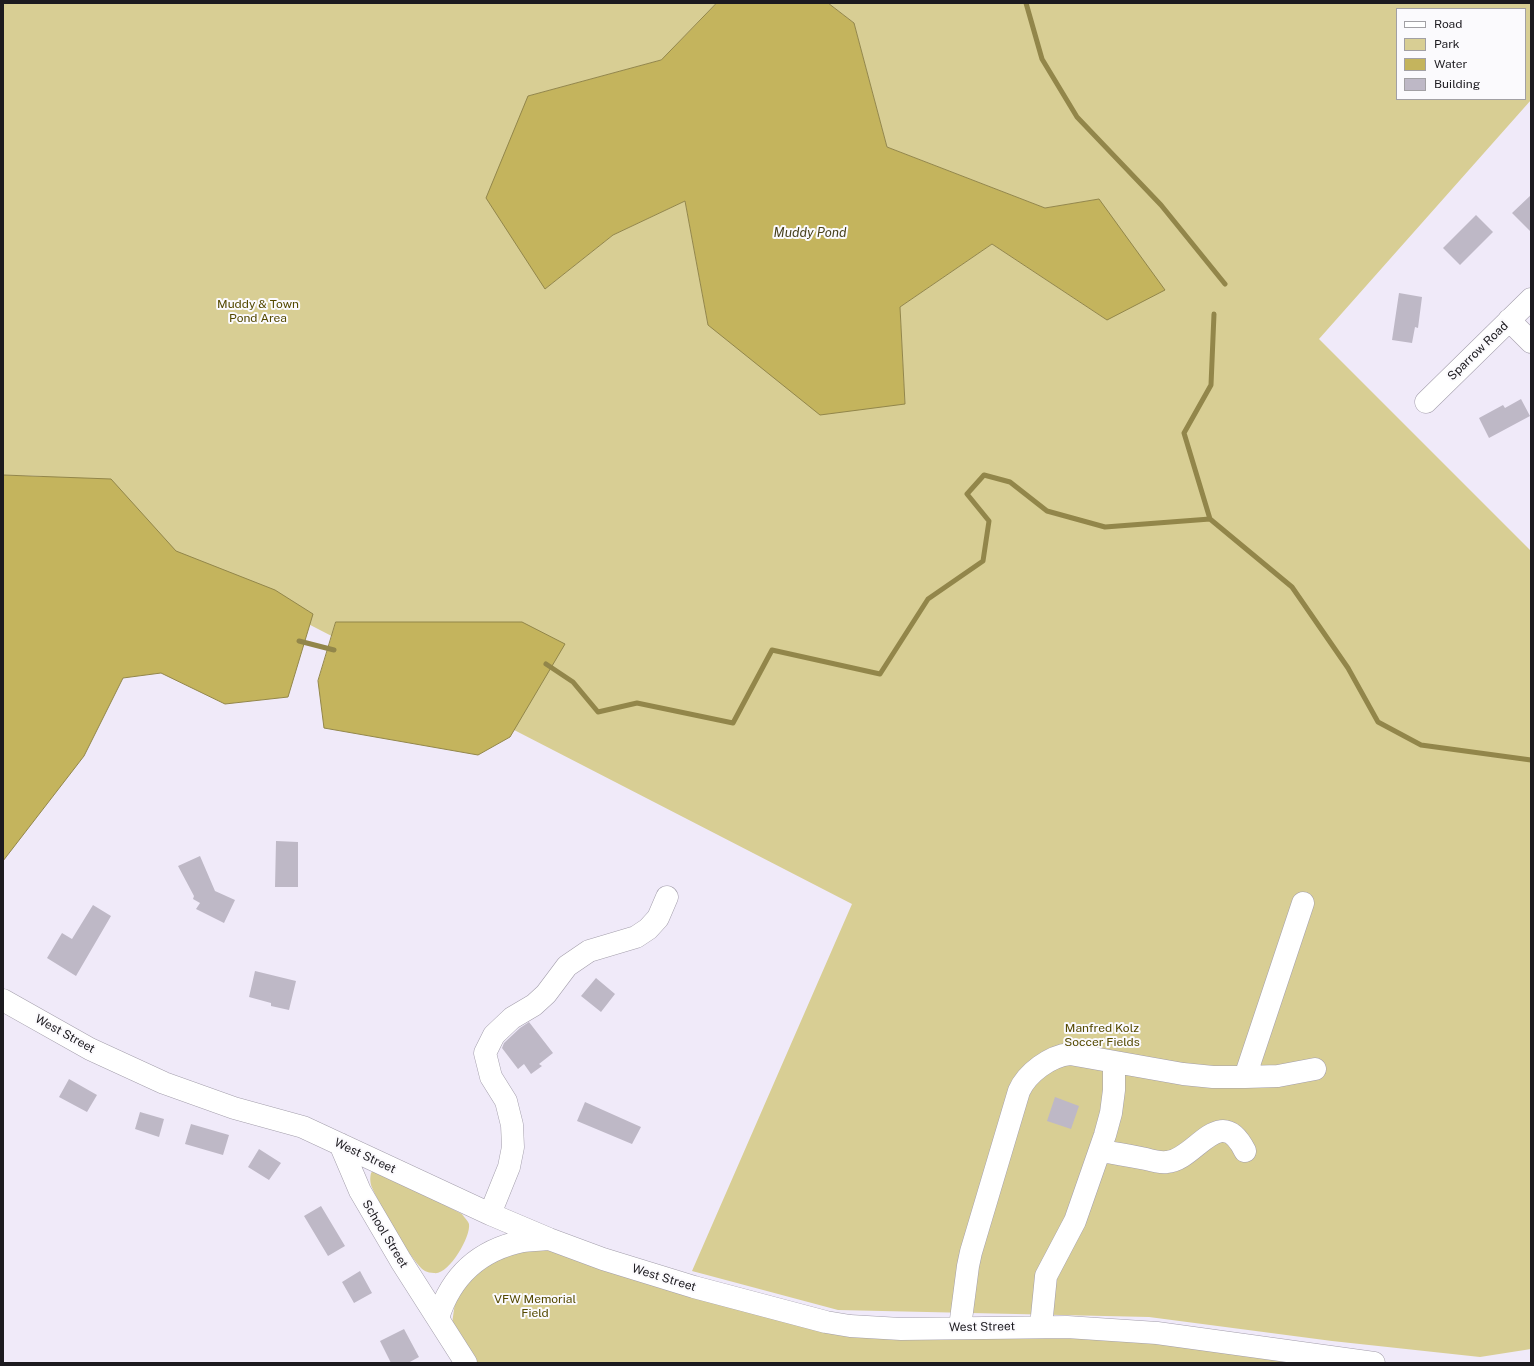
<!DOCTYPE html>
<style>
body{margin:0}
#map{position:relative;width:1534px;height:1366px;overflow:hidden;background:#f0eaf9;font-family:"Public Sans",sans-serif}
canvas{display:block}
.frame{position:absolute;inset:0;border:4px solid #1c1a1f;pointer-events:none}
.legend{position:absolute;left:1396px;top:8px;width:130px;height:92px;box-sizing:border-box;background:#fbfafd;border:1px solid #a2a0a4;margin:0;padding:5px 7px;list-style:none;font-size:12px;color:#1c1a1f}
.legend li{display:flex;align-items:center;gap:8px;height:20px}
.legend b{width:20px;border:1px solid #a2a0a4}
</style>
<div id="map">
<canvas width="1534" height="1366"></canvas>
<div class="frame"></div>
<ul class="legend">
<li><b style="height:5px;background:#fff"></b>Road</li>
<li><b style="height:11px;background:#d8ce94"></b>Park</li>
<li><b style="height:11px;background:#c4b45d"></b>Water</li>
<li><b style="height:11px;background:#beb8c6"></b>Building</li>
</ul>
</div>
<script>
const c = document.querySelector('canvas').getContext('2d');
c.lineJoin = 'round';
function fill(path, color) { c.fillStyle = color; c.fill(path, 'evenodd'); }
function trace(path, color, width, dash) { c.strokeStyle = color; c.lineWidth = width; c.lineCap = dash ? 'butt' : 'round'; c.setLineDash(dash || []); c.stroke(path); }
function write(font, color, halo, rows, align = 'center') {
  c.font = font + ' "Public Sans",sans-serif'; c.lineWidth = 4; c.setLineDash([]); c.textBaseline = 'middle'; c.strokeStyle = halo; c.fillStyle = color; for (const [text, x, y, turn = 0] of rows) {
    c.save(); c.translate(x, y); c.rotate((+turn || 0) * Math.PI / 180); c.textAlign = isNaN(turn) ? turn : align; if (halo) c.strokeText(text, 0, 0); c.fillText(text, 0, 0); c.restore();
  }
}
const green = new Path2D(`
 M3,3H717L661,60L528,96L545,289L613,235L685,201L708,325L905,404L900,307L992,244L1107,320L1099,199L1045,208L887,147L854,23L828,3H1531V100L1319,339L1531,551V1349L1480,1357L1332,1341L1149,1317L838,1310L692,1271L852,904L118,526L42,476L3,475ZM1397,9H1525V99H1397Z
 M375,1169L462,1214C464,1217 468,1221 469,1224C471,1237 448,1276 434,1273C431,1273 427,1272 425,1271C412,1263 377,1201 371,1185C370,1181 370,1177 371,1173Z
 M541,1248L734,1307L1110,1337L1317,1363H474L452,1324L455,1302L464,1285L495,1258Z`);
const water = new Path2D(`
 M717,3H828L854,23L887,147L1045,208L1099,199L1165,290L1107,320L992,244L900,307L905,404L820,415L708,325L685,201L613,235L545,289L486,198L528,96L661,60Z
 M3,475L111,479L176,551L275,590L313,614L288,697L225,704L161,673L123,678L84,756L3,861Z
 M336,622H522L565,644L510,737L478,755L324,728L318,681Z`);
const stream = new Path2D(`
 M1026,3L1042,59L1077,117L1161,205L1225,284
 M1214,314L1211,385L1184,433L1210,519L1292,587L1348,668L1378,722L1421,745L1531,760
 M299,641L334,650
 M546,664L573,682L598,712L637,703L733,723L772,650L880,674L928,599L983,561L989,521L967,494L984,475L1010,482L1047,511L1105,527L1210,519`);
const building = new Path2D(`
 M1531,195V232L1512,213Z
 M1476,215L1493,232L1460,265L1443,248Z
 M1399,293L1422,297L1418,328L1415,327L1412,343L1392,340Z
 M1521,399L1530,416L1489,438L1479,418L1503,405L1505,408Z
 M276,841L298,842V887H275Z
 M200,856L215,891L235,900L224,923L196,909L200,903L193,899L194,896L178,866Z
 M93,905L111,916L76,976L47,958L62,933L72,939Z
 M255,971L296,981L289,1010L271,1006V1003L249,997Z
 M596,978L615,994L601,1012L581,996Z
 M529,1022L553,1053L539,1064L542,1066L531,1074L524,1064L518,1069L502,1048L504,1043L520,1028Z
 M69,1079L97,1095L87,1112L59,1097Z
 M1055,1097L1079,1106L1071,1129L1047,1121Z
 M585,1102L641,1127L632,1144L577,1121Z
 M140,1112L164,1119L159,1137L135,1129Z
 M191,1124L229,1135L223,1155L185,1144Z
 M259,1149L281,1163L269,1180L248,1167Z
 M321,1206L345,1246L328,1256L304,1216Z
 M360,1271L372,1293L354,1303L342,1282Z
 M404,1329L419,1357L408,1363H391L380,1341Z`);
const minor = new Path2D(`
 M1509,320L1531,342
 M1426,402L1531,299
 M3,1000L90,1049L164,1083L234,1108L303,1127L490,1214L549,1239L603,1259L694,1287L826,1322L850,1326L901,1329L1067,1327L1157,1333L1374,1363
 M1245,1077L1278,1076L1315,1069
 M340,1144L360,1191L401,1261L466,1363
 M1100,1151C1115,1153 1131,1156 1146,1159C1153,1161 1160,1163 1167,1162C1196,1160 1220,1101 1245,1151
 M490,1214L509,1167L513,1147L512,1125L506,1101L491,1077L485,1053L494,1035L512,1018L534,1005L546,994L567,966L589,951L636,937L648,929L658,918L667,897
 M438,1318C451,1276 479,1250 523,1241C531,1240 539,1240 547,1239
 M1041,1326L1046,1276L1075,1221L1105,1135L1111,1113L1114,1090V1062
 M960,1327L968,1266L971,1252L1019,1091C1027,1073 1050,1056 1070,1054L1183,1074L1213,1077H1245L1303,903`);
const parkNames = [
 ["Muddy & Town",258,304],
 ["Pond Area",258,318],
 ["Manfred Kolz",1102,1028],
 ["Soccer Fields",1102,1042],
 ["VFW Memorial",535,1299],
 ["Field",535,1313]
];
const streetNames = [
 ["Sparrow Road",1478,351,-44],
 ["West Street",65,1034,29],
 ["West Street",365,1156,25],
 ["School Street",385,1234,59],
 ["West Street",664,1278,17],
 ["West Street",982,1327,-1]
];
const waterNames = [
 ["Muddy Pond",810,233]
];
fill(green, '#d8ce94');
fill(water, '#c4b45d');
trace(water, '#92864a', 1);
trace(stream, '#92864a', 5);
fill(building, '#beb8c6');
trace(minor, '#a39eab', 23);
trace(minor, '#fff', 22);
write('12px', '#544900', '#fbfafd', parkNames);
write('12px', '#1c1a1f', '#fbfafd', streetNames);
write('italic 13px', '#49421d', '#fbfafd', waterNames);
</script>
